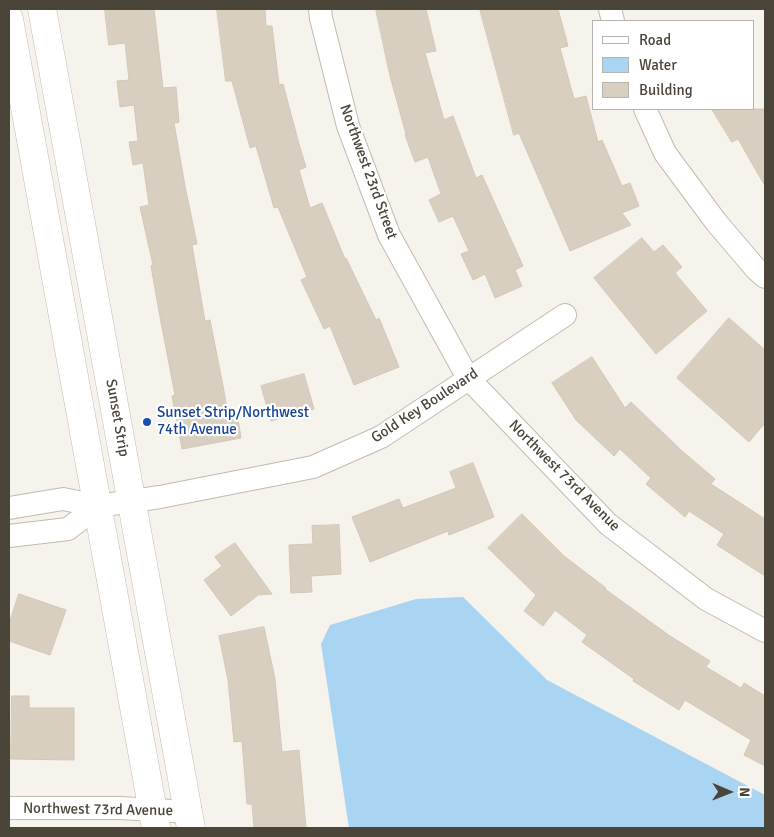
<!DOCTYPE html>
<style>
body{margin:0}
#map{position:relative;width:774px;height:837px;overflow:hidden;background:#f6f3ec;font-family:Signika,sans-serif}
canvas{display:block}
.frame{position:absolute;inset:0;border:10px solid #4b4439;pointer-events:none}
.legend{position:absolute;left:592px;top:20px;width:162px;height:90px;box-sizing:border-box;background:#fff;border:1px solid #b7b4b0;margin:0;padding:6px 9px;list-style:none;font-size:15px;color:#4b4439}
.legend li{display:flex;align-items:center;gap:10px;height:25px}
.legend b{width:25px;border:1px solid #b7b4b0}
.north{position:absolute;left:704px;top:767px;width:50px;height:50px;-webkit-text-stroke:4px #fff;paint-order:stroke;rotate:91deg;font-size:14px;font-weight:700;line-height:20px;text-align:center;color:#4b4439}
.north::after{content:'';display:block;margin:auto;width:18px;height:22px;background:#4b4439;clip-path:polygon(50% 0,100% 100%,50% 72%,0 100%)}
</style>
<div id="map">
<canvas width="774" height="837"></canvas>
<div class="frame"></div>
<ul class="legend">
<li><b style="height:6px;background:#fff"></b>Road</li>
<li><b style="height:14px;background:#a9d4f2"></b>Water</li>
<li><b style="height:14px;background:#d8cfc1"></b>Building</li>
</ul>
<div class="north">N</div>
</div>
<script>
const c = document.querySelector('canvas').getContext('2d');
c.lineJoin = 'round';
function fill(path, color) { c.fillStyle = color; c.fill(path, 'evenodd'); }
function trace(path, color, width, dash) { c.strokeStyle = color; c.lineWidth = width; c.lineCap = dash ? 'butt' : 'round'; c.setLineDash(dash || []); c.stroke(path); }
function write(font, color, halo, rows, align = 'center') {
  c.font = font + ' Signika,sans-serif'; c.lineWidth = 4.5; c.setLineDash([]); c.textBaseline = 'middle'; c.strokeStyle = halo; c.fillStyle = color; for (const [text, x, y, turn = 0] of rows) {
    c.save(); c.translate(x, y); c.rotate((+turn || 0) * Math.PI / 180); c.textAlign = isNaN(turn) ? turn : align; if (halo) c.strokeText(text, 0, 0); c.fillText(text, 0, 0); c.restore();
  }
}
const water = new Path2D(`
 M463,597L547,680L765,795V828H349L321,644L330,625L416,599Z`);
const building = new Path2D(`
 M105,9H154L163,88L176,87L179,122L174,123L185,186L197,244L192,245L205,321L210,320L223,386L229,420L238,419L241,438L182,449L172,396L175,395L160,317L151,266L153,265L140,207L149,205L143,163L133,165L129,142L138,141L134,105L120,107L117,81L129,80L125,43L109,45Z
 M217,9H265L266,26H272L279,85L283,84L299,144L306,167L299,170L310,208L322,203L345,259L346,258L376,320L379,318L399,367L354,385L330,326L324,329L301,280L307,277L278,207L274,208L256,146L250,148L232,81H226Z
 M376,9H426L436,51L425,53L444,120L453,116L476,178L482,175L523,266L515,270L522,286L495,298L485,274L473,280L461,254L469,251L453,216L439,222L429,200L441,194L428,157L415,162L405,135L406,134L390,76Z
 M480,9H558L568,46L560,48L574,99L586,96L598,142L602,140L622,186L630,183L639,206L622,213L631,225L570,251L519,133L514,135Z
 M712,109H765V186L738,139L732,142Z
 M642,238L654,252L663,245L682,267L675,273L707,311L656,354L594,278Z
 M729,318L765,350V423L749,442L677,378Z
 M592,357L625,408L631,402L682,451L715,479L711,484L765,519V576L717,545L724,534L689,511L685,517L646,484L651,478L620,449L614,456L576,420L552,383Z
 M304,374L314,409L271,421L261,386Z
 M473,463L494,517L449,535L448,531L370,562L352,517L399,499L403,508L456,488L450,472Z
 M522,514L564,556L606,588L605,589L670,636L710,661L706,667L741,688L744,683L765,696V766L744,755L751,740L685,700L679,710L633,681L634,679L582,642L587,635L555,610L543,626L524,611L536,595L488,548Z
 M339,525L341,574L311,576L312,592L291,593L289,545L313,544L312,526Z
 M235,543L272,594L257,595V596L231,616L204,580L222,566L215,557Z
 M19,594L66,610L50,655L9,641V624Z
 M264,627L275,679L282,752L299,750L306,828H254L252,804H247L242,741L234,742L228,680L219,636Z
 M12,696H29V708H74V760L11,759Z`);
const minor = new Path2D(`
 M320,9L321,18L348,126L389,235L468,378L608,524L706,599L765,631
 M610,9L613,21
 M645,109L665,153L716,222L756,269L765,277
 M9,508L63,499L98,506L160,497L313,467L381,437L565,315
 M9,536L68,529L98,506
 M9,808H120L188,812`);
const tertiary = new Path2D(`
 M42,9L191,828
 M9,19L156,828`);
const markers = [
 [147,422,5,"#1a4fb4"]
];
const streetNames = [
 ["Northwest 23rd Street",368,172,70],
 ["Gold Key Boulevard",425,406,-33],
 ["Sunset Strip",117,418,80],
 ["Northwest 73rd Avenue",564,476,45],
 ["Northwest 73rd Avenue",98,810,1]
];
const transitNames = [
 ["Sunset Strip/Northwest",157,413],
 ["74th Avenue",157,430]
];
fill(water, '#a9d4f2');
fill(building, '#d8cfc1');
trace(building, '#d3c7b4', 1);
trace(minor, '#c2bbae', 24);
trace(tertiary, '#c2bbae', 29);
trace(minor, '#fff', 22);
trace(tertiary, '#fff', 28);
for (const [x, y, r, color] of markers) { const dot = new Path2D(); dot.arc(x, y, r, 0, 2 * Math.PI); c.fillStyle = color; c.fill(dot); trace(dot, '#fff', 2); }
write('15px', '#4b4439', '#fff', streetNames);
write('15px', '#164399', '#fff', transitNames, 'left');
</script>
